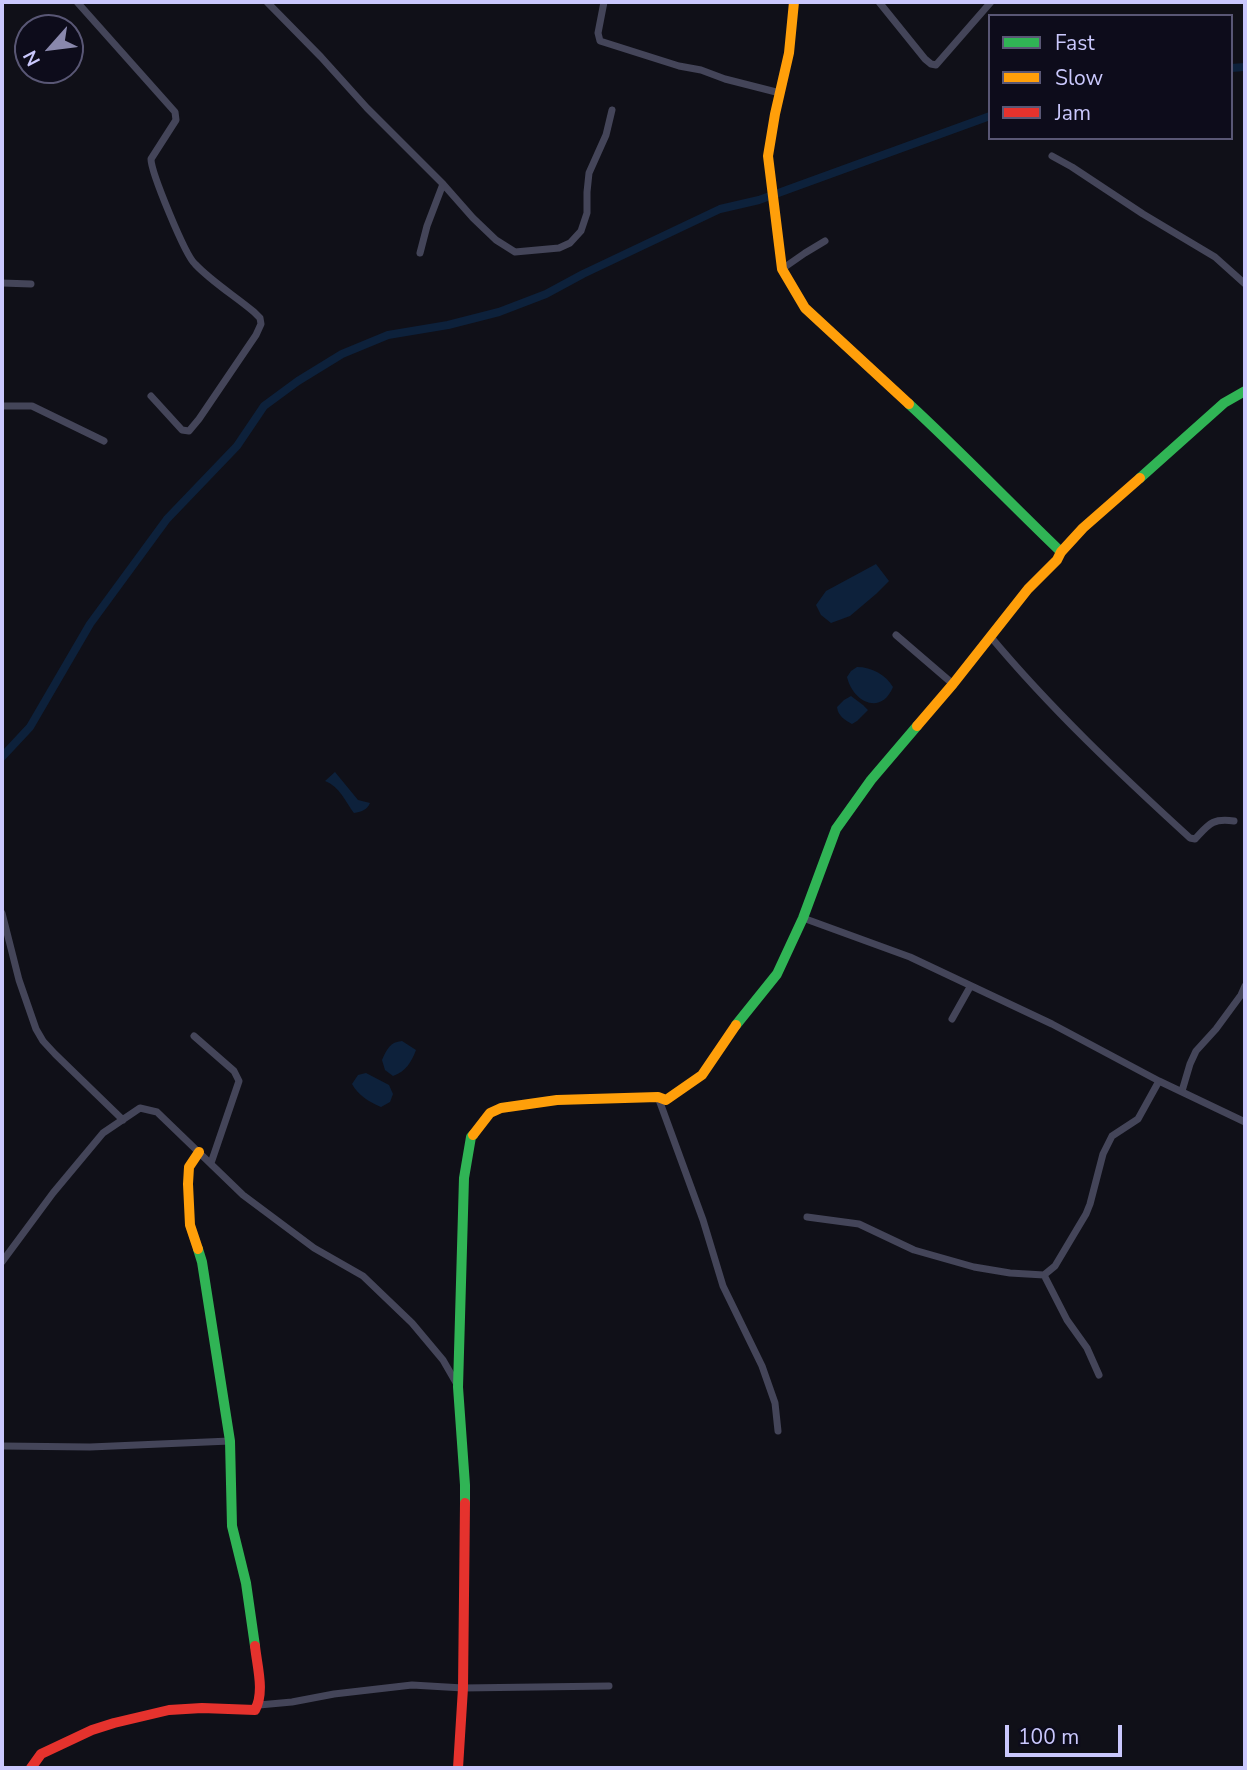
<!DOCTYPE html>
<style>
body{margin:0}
#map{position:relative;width:1247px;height:1770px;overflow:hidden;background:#101018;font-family:"Nunito Sans",sans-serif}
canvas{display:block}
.frame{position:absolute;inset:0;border:4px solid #cac8fd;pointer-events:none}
.legend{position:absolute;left:988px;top:14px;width:245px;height:126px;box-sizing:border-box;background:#0d0c1b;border:2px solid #595775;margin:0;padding:9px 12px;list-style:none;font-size:21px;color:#cac8fd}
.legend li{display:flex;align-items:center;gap:14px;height:35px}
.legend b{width:35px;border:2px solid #595775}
.north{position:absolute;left:14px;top:14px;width:70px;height:70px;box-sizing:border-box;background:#0d0c1b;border:2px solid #595775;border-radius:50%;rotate:242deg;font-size:19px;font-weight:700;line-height:28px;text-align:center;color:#cac8fd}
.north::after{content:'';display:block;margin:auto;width:24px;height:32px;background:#8988ad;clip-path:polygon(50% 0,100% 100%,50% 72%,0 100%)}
.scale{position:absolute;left:1005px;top:1725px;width:117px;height:32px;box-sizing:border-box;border:4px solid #cac8fd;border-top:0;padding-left:9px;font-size:21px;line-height:24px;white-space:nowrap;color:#cac8fd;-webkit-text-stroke:5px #0d0c1b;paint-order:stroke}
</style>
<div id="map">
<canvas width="1247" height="1770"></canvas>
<div class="frame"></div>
<ul class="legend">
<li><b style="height:9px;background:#30b455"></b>Fast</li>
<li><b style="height:9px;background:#ff9f0a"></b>Slow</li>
<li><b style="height:9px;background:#e5322d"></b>Jam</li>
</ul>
<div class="north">N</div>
<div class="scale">100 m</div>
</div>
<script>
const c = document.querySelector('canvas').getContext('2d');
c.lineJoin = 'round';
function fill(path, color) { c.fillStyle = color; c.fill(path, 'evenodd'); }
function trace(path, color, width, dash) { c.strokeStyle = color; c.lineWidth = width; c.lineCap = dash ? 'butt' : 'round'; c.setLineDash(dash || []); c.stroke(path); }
const water = new Path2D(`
 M876,564L889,581L876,594L850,616L831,623L821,615L816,605L826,591Z
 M857,667C872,667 886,675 893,687C881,716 853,702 847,677L851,671Z
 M851,696L863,705L868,710L857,721L852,724C845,720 838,716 837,707L844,700Z
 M335,772L358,800L370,803C367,810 361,812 354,813C345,801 340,787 325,781Z
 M402,1041L416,1050C411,1063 406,1071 393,1076L385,1070L382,1060C387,1049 390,1042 402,1041Z
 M366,1073L389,1085L393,1094L390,1102L381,1107C369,1102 358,1095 352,1084L358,1075Z`);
const canal = new Path2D(`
 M1231,68L1245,67
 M2,757L30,727L90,624L167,519L237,446L264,406L298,381L342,354L388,335L448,325L499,312L546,294L583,274L720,209L759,200L990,116`);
const street = new Path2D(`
 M77,2L175,112L176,120L151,159C151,172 185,255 195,264C212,282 235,296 254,312L260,318L261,324L256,335L199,419L189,431L182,430L151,396
 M267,2L321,57L367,108L443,184L473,218L496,240L515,252L559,248L570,243L581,231L587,213V192L589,173L606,135L612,110
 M604,2L598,33L600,41L679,66L701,70L725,79L780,93
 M879,2L925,59L931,64L936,65L991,2
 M1052,156L1072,167L1143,214L1215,257L1245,284
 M420,253L427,226L443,184
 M782,269L805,253L825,241
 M2,283L31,284
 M2,406H32L104,441
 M896,635L953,684
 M990,636C1051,709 1120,774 1190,838L1195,839C1209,824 1212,818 1234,821
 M2,913L19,980L36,1029L43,1041L55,1054L123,1120
 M803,918L910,957L1052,1024L1159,1081L1245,1122
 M952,1019L970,987
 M194,1036L234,1071L239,1081L211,1163
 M1182,1091L1190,1064L1196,1051L1216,1029L1241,995L1245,986
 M658,1097L703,1220L723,1286L762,1366L775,1403L778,1431
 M807,1217L859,1224L914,1250L974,1267L1010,1273L1044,1275L1055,1266L1086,1214L1090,1204L1103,1154L1112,1136L1138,1119L1159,1081
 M2,1262L53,1193L103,1133L140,1108L157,1112L243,1195L314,1248L363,1276L412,1323L443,1360L458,1386
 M1044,1275L1067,1320L1087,1348L1099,1375
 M2,1446L90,1447L230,1441
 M259,1705L292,1702L334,1694L412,1685L463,1688L609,1686`);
const fast = new Path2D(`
 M909,404C961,452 1010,503 1061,552
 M1140,478L1224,403L1245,391
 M736,1025L777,974L803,918L836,829L871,780L917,726
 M198,1249L202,1262L230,1441L232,1526L246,1583L255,1646
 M465,1503V1485L458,1387L464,1178L471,1137L473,1135`);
const slow = new Path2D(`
 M794,2L789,53L775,114L768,156L782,269L805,308L909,404
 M917,726L953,684L1028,589L1057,560L1061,552L1083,528L1140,478
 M473,1135L490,1113L501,1108L557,1100L658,1097L666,1100L702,1075L736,1025
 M198,1249L190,1225L188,1184L189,1167L199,1152`);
const jam = new Path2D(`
 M31,1768L41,1754L92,1730L114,1723L169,1710L202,1708L255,1710C265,1692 257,1666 255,1646
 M458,1768L463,1688L465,1503`);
fill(water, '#0d213b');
trace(canal, '#0d213b', 8);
trace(street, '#444559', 7);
trace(fast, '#30b455', 10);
trace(slow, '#ff9f0a', 10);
trace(jam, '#e5322d', 10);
</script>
